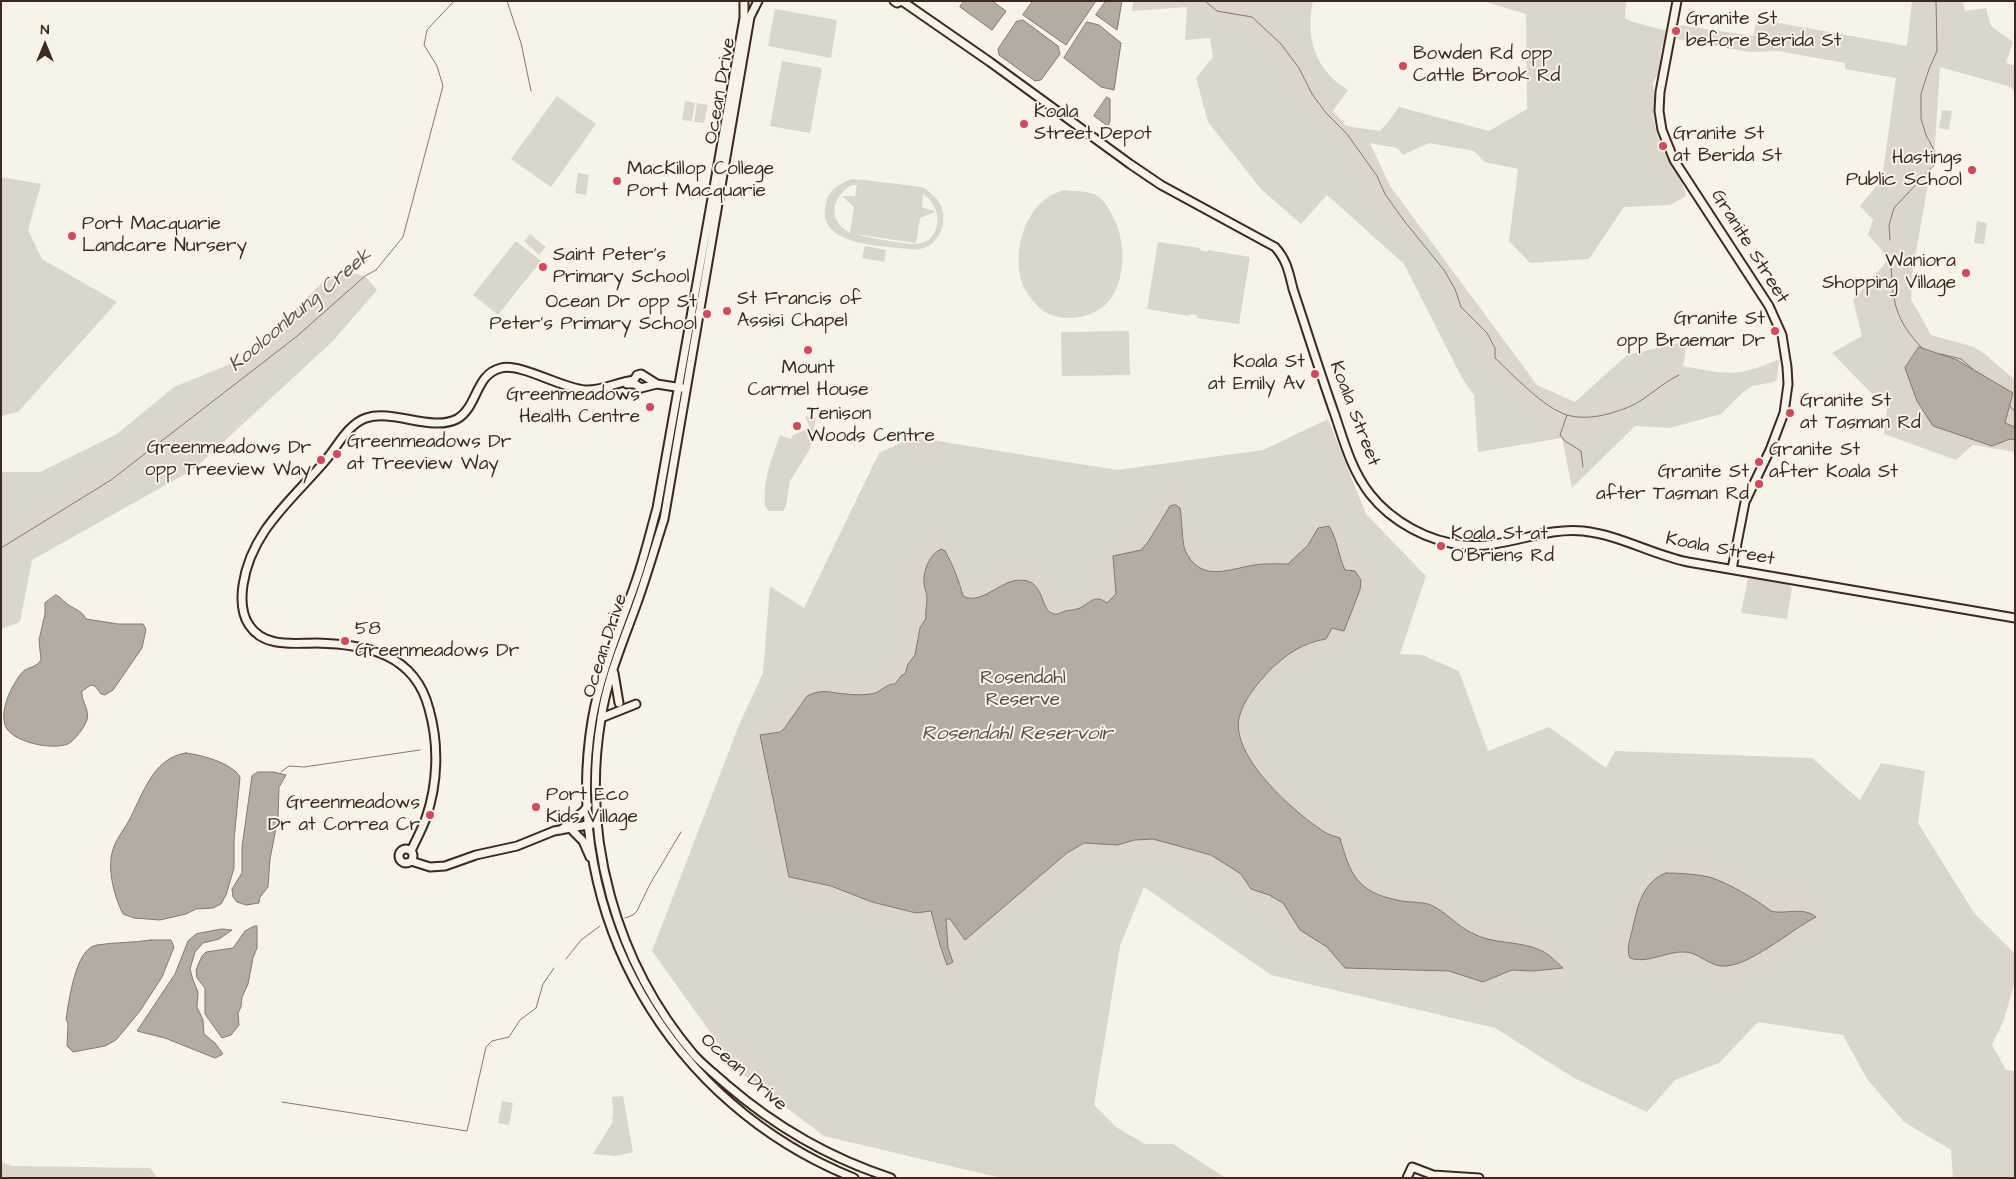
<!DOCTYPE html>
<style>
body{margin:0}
#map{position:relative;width:2016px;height:1179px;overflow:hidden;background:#f7f3e8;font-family:"Architects Daughter",sans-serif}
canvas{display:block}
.frame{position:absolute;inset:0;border:2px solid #3b2a1e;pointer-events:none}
.north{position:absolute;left:20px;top:20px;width:50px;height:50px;-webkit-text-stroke:4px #f7f3e8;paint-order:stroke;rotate:0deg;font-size:14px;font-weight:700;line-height:20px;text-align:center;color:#3b2a1e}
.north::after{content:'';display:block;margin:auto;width:18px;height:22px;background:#3b2a1e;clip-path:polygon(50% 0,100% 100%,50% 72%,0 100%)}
</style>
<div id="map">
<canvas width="2016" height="1179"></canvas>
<div class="frame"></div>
<div class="north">N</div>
</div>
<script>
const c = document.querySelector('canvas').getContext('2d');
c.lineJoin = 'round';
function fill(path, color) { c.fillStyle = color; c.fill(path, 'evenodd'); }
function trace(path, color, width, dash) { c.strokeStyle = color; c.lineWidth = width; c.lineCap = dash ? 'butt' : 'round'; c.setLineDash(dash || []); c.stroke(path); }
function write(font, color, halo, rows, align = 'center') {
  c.font = font + ' "Architects Daughter",sans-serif'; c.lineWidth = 4; c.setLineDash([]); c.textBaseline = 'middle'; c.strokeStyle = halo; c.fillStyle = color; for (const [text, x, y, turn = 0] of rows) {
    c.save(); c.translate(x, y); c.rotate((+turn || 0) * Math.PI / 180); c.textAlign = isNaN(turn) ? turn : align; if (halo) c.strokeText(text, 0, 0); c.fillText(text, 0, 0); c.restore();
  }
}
const green = new Path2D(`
 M1133,1H1313C1305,38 1315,70 1348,90L1333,111L1346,126L1380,131L1388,122L1399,107L1489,131L1527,109L1526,14L1483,1H1626L1625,18L1630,21L1667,31L1661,51L1659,72L1653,82L1655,100L1653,116L1657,135L1663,151L1679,172L1686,196L1670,205L1624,207L1589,259L1530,263L1509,241L1518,169L1485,162L1474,151L1429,143L1403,155L1397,148L1370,143L1390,186L1537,385L1575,402L1627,355L1687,341L1683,366C1725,374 1738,378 1779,359L1777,379L1774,382L1752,386L1741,394L1721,414L1670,428L1635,426L1572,488L1562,438L1478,452L1474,395L1462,378L1404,264L1327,195L1301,224L1261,189L1208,122L1196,78L1213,57L1210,38L1185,40L1187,7L1132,11Z
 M1912,1H1963L1965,11L1986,8L1991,26L2013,42L2006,63L2015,66V94L2011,87L1940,67L1935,144L1912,275L1911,299L1931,335L1974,347L1986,355L2015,380V452L1973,445L1956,460L1884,434L1888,401L1878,400L1832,353L1862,336L1853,300L1887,261L1881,249L1868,235L1873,220L1860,206L1882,179L1896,78L1845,69V63L1778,51L1750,52L1677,39L1680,25L1753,36L1757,19L1907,46Z
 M775,9L837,20L831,58L768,46Z
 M782,61L822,68L810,133L770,126Z
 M557,96L596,124L551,187L511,159Z
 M685,101L695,103L692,121L682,120Z
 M697,103L708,105L704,123L694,122Z
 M1942,110L1952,111L1949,130L1939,128Z
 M578,173L589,175L586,195L575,193Z
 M1,177L41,184L28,230L42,259L117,302L18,412L1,416Z
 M852,179C870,180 887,183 905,185C911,186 919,186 924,188C927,189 930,193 933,195C955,214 940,254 910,249C883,246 814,246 826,203C829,189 840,183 852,179ZM852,185H857L855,196H842L854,207L850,233C827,220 831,197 852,185ZM923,194C944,207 942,241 917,244C909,245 864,237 855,234L916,243L920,218L935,212L933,210H929L922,207Z
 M1064,190C1073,191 1086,191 1094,194C1104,198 1111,212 1115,221C1126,244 1126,283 1107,303C1092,319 1062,323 1043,311C1038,307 1029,297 1026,291C1010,264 1021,215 1047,198C1052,194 1059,192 1064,190Z
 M1977,221L1987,223L1984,244L1974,243Z
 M530,234L546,247L539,255L524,241Z
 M516,241L541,261L498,315L473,295Z
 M1158,242L1200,248V250L1207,252L1208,250L1250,257L1239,324L1197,318V315L1189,314V316L1147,309Z
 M865,246L886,250L884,262L862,258Z
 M345,271L365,276L377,290L333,341L194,469L32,560L20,622L1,629V472H40L117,434L174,387L247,357L327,278Z
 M1129,331L1130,375L1062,376L1061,332Z
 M805,416L816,418L810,449L790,481L786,506L783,511H769L765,506C762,482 772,458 780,435L791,439L793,435L810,428Z
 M1328,419L1366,514L1426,576L1400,654L1422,655L1459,671L1488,751L1549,727L1606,768L1615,751L1812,758L1860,800L1881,763L1925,771L1918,823L1974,913L2015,954V982L2003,1022L1992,1045L2006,1070L2015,1071V1178H1953L1951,1150L1904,1122L1867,1079L1843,1035L1758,1022L1719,1063L1675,1080L1647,1112L1574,1078L1495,1028L1271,975L1144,887L1120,946L1094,1105L1116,1127L1145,1144H1173L1226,1178H1001L824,1136L738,1071L652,951L739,725L763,673L770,586L804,608L879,453L913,437L1117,470L1263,450Z
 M1748,578L1789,585L1792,588L1787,619L1741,613Z
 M623,1096L633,1152L616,1156L593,1154L612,1123L613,1112L612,1097Z
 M502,1101L513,1103L509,1125L498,1123Z
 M1,1162L12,1166L150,1168L158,1178H1Z`);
const water = new Path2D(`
 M964,1H992L1006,11L992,30L960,7Z
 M1033,1H1096L1066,45L1023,15Z
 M1106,1H1122L1117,30L1096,15Z
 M1023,20L1058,46L1060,54L1041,80L1035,81L999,55L998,49L1016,22Z
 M1087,22L1099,25L1121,43L1114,90L1101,87L1064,58Z
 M1107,97L1110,99V121L1108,126L1094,116Z
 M1919,347L1957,360L2013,393L2005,423L2015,427V440L2010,439L1992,446L1933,426L1917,401L1905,368Z
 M1176,505L1180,508C1182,518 1182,543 1185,550C1199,581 1224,571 1249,566C1262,563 1275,564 1288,564L1308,545L1318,528L1329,526C1338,541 1338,555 1345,570L1355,571L1361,580L1360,590L1344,631L1332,628L1326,639C1302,643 1287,654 1270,670C1258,683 1243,700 1239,718C1231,757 1294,812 1323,831C1328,835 1335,836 1340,838C1350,874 1357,892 1397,900C1408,903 1420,901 1431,905C1446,912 1457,926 1472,933C1493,945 1520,940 1542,951C1549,954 1556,962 1563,968L1533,971L1512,970L1483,982L1449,971L1345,968L1327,947L1300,930L1283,903L1269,895L1251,889L1241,874L1211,855L1153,839L1135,840L1117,845L1084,843L1067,853L965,940L950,919H946L948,948L953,962L947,965L940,945L931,911L916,913L872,902L831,886L789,877L760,735L780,732L784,729L807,696C824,688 828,693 846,694C853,695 862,695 870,694C880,694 886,683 895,684L902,675L905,674L908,664L915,655L920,628L926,618C925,611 927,606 927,598C927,593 924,588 924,583C923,570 930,554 941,549L945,551C953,565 959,581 963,596C978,605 997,585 1013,581C1047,574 1038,611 1054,614C1058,615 1062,612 1065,611C1071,610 1075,610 1080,608C1091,602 1095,594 1107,603L1116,594L1113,556L1141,550L1148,542L1170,506Z
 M56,595C61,597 62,600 66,603C73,609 82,610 86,619L118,624H143L146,629L142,648L113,690L105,695L101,694L95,686L91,685L82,691C81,702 90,709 87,720C84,728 75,740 68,744C52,750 17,743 7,729C0,718 6,699 12,688C15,683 20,673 25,670C32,666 36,667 41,660L39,640L45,614V603Z
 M186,753C202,755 232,763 240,777L234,840V868L226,895L221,904L213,908L196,909L186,914L160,920L134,918L123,914C115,898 109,876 111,858C113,844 120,835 127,824C142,798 151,758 186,753Z
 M258,772H274L286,775L279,787L278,818L270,859L268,887L260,897L259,903L246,905L237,902L233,897L232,889L242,873V847L252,776Z
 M1666,873C1680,873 1695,874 1709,877C1727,882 1757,900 1771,911C1785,915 1803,906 1816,917C1792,929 1748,968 1722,966C1707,965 1697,951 1683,952C1665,952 1647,964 1630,958C1626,950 1630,939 1632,931C1637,908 1642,882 1666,873Z
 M255,926H257V948L253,958L248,984L242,997L241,1007L238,1013L239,1025L231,1035L222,1038L205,1014V988L197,978L196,970L202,956L206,952L233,948L245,931Z
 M222,929L232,930L219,939L203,943L195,952L190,969L193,980L198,992L197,1007L203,1020L204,1034L215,1043L223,1054L215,1058L165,1038L137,1031L175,974L188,941L196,934Z
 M151,940H171L174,947L162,977L140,1011L116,1040L105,1046L73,1052L67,1046L68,1024L66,1019C69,1002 75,948 97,945C115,942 133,943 151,940Z`);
const stream = new Path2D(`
 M507,1L521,43L531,91
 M1205,1L1217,11L1252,17L1281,44L1299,68L1312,94L1326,113L1347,134L1377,176L1385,194L1405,222L1444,270L1455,289L1461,307L1487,333L1495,348V358C1513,375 1544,408 1567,415C1588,421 1612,414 1631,406C1648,398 1662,383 1679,375
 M1890,240L1889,225L1894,208L1936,163V154L1926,135L1921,119V94L1929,69L1937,51L1936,1
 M1891,260C1892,299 1894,320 1923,349
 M1941,354L1961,359L1973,369
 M2009,405L2015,412
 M1567,415L1560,435L1565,441L1581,451L1583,467
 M1,548L111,480L296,337L365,276L376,270L403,237L443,86L437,66L424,45L427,30L454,1
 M281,772L289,766L304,767L420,750
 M625,918L633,915L637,911L650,884L681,832
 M566,959L581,940L600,926
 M282,1102L467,1131L486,1047L492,1041L509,1037L520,1020L536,1008L543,984L554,968`);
const secondary = new Path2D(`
 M744,1V18L657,508C650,533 644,559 635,584C619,630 600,673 592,721C560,916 671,1105 854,1178
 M758,1L750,17L664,519C655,547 647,575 637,603C623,642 607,678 601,719C581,838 616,963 694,1055C704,1066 716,1075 727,1085C776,1127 829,1158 891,1178
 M894,1L897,3L901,1
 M902,1L990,62L1130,164L1161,185L1275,247C1287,260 1289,273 1293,289C1307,331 1320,373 1335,415C1344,442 1352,471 1370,494C1392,522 1429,542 1464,545C1505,549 1542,527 1583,531C1620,535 1653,555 1688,562L2015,618
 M1677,1L1660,92L1659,111L1662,130L1674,160L1769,306L1782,335L1787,367L1788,384L1784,413L1770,450L1745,502L1732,569
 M627,384H635L641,388L657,384
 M614,673L619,703
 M601,718L636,704
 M561,830L584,811L588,805
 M573,831L583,841L590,857
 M399 856a7 7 0 1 1 14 0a7 7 0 1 1-14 0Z
 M411,851C416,840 422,829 426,818C438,783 439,744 429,709C415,654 367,644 316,643C293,643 264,648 249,625C241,613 241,599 243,585C251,531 292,500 325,461C337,447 348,424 366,418C393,409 432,432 457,419C478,407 475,374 501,368C521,363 561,388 585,390C602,391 617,382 634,380L637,375L641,374L657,384L682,388
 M411,861L430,867L445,866L476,855L517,846L554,831L593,824
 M1407,1178L1412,1167L1433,1175L1479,1178`);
const markers = [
 [1676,31,5,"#d1495b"],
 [1403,66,5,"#d1495b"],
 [1024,124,5,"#d1495b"],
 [1663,146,5,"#d1495b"],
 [1972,170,5,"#d1495b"],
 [617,181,5,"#d1495b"],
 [72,236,5,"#d1495b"],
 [543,267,5,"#d1495b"],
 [1966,273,5,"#d1495b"],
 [727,311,5,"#d1495b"],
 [707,314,5,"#d1495b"],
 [1775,331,5,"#d1495b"],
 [808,350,5,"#d1495b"],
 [1315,374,5,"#d1495b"],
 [650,407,5,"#d1495b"],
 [1790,413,5,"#d1495b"],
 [797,426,5,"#d1495b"],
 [337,454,5,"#d1495b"],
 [321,460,5,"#d1495b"],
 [1759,462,5,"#d1495b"],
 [1759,484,5,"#d1495b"],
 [1441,546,5,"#d1495b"],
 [345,641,5,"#d1495b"],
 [536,807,5,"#d1495b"],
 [430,815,5,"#d1495b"]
];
const poiNames = [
 ["Granite St",1686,20],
 ["before Berida St",1686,42],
 ["Bowden Rd opp",1413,55],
 ["Cattle Brook Rd",1413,77],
 ["Koala",1034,113],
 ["Street Depot",1034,135],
 ["Granite St",1673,135],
 ["at Berida St",1673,157],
 ["Hastings",1962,159,"right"],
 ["Public School",1962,181,"right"],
 ["MacKillop College",627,170],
 ["Port Macquarie",627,192],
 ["Port Macquarie",82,225],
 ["Landcare Nursery",82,247],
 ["Saint Peter's",553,256],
 ["Primary School",553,278],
 ["Waniora",1956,262,"right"],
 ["Shopping Village",1956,284,"right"],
 ["St Francis of",737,300],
 ["Assisi Chapel",737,322],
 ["Ocean Dr opp St",697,303,"right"],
 ["Peter's Primary School",697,325,"right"],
 ["Granite St",1765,320,"right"],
 ["opp Braemar Dr",1765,342,"right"],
 ["Koala St",1305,363,"right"],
 ["at Emily Av",1305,385,"right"],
 ["Mount",808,369,"center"],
 ["Carmel House",808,391,"center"],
 ["Greenmeadows",640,396,"right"],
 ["Health Centre",640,418,"right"],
 ["Granite St",1800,402],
 ["at Tasman Rd",1800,424],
 ["Tenison",807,415],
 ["Woods Centre",807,437],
 ["Greenmeadows Dr",347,443],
 ["at Treeview Way",347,465],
 ["Greenmeadows Dr",311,449,"right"],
 ["opp Treeview Way",311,471,"right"],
 ["Granite St",1769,451],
 ["after Koala St",1769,473],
 ["Granite St",1749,473,"right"],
 ["after Tasman Rd",1749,495,"right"],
 ["Koala St at",1451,535],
 ["O'Briens Rd",1451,557],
 ["58",355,630],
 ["Greenmeadows Dr",355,652],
 ["Port Eco",546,796],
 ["Kids Village",546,818],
 ["Greenmeadows",420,804,"right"],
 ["Dr at Correa Cr",420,826,"right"]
];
const streetNames = [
 ["Ocean Drive",721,91,-80],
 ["Granite Street",1749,247,58],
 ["Koala Street",1354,414,69],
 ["Koala Street",1720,550,11],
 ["Ocean Drive",606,646,-72],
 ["Ocean Drive",743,1073,41]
];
const parkNames = [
 ["Rosendahl",1023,679],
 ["Reserve",1023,701]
];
const waterNames = [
 ["Kooloonbung Creek",301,311,-40],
 ["Rosendahl Reservoir",1017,735]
];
fill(green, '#dbd6cb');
fill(water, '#b4aca0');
trace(water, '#84786c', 1);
trace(stream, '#84786c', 1);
trace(secondary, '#3b2a1e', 11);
trace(secondary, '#f7f3e8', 7);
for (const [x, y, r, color] of markers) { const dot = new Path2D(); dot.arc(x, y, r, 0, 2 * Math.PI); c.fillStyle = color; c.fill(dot); trace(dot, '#f7f3e8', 2); }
write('19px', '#3b2a1e', '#f7f3e8', poiNames, 'left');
write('19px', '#3b2a1e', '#f7f3e8', streetNames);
write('19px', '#5b4c41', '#f7f3e8', parkNames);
write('italic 20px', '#5f5145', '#f7f3e8', waterNames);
</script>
